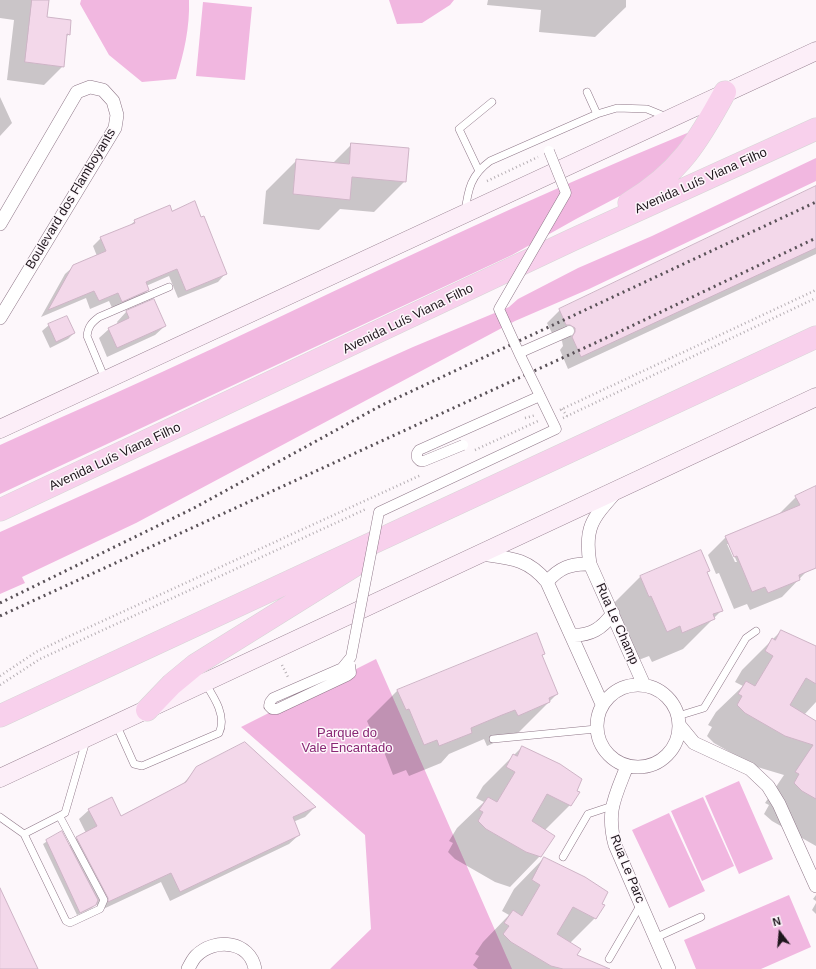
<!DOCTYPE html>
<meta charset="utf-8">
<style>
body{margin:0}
#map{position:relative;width:816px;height:969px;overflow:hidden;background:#fdf7fb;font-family:Arial,sans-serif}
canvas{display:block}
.north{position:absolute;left:760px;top:913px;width:40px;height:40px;-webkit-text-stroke:3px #fdf7fb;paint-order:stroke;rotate:344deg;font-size:11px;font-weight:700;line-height:16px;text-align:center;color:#1f161d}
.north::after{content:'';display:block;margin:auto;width:14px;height:18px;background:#1f161d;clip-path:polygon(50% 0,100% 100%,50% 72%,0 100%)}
</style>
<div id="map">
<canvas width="816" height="969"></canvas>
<div class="north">N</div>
</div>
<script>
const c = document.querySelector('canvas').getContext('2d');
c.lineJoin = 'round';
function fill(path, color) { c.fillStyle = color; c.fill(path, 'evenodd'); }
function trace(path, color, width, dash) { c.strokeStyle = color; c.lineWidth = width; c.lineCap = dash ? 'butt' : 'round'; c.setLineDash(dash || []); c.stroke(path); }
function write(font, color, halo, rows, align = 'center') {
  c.font = font + ' Arial,sans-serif'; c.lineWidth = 3; c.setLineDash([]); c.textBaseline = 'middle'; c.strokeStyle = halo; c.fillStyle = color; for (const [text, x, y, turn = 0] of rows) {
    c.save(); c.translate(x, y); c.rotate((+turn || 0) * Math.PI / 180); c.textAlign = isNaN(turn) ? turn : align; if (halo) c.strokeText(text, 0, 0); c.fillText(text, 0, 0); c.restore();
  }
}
const green = new Path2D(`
 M81,0H189C190,27 184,53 176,79L142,82L109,55L80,4Z
 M389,0H454L450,5L422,23L397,24Z
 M203,2L252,7L245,80L196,76Z
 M692,131L654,178L576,219L512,255L0,494V445C72,412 144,381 216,347C373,273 530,197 692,131Z
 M816,158V181L589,289L515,321L136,523L22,577L25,583L0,594V532L413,347L509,307L518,299L578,268L652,236Z
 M376,659L512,969H330L371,929L365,835L241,727Z
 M739,781L773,859L739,874L705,796Z
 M703,797L734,866L702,881L671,811Z
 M669,813L705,891L669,908L632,830Z
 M789,895L811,947L761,969H696L684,940Z`);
const shadow = new Path2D(`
 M0,0H49L46,18L69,34L66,37L63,66L44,85L7,80L14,20L0,18Z
 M488,0H626V7L595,37L539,32L541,10L487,5Z
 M0,97L12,123L0,136Z
 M352,144L405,181L374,212L340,209L319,230L263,224L266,191L296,161L332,164Z
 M816,187V254L568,369L560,350L563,346L562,341L557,337H554L547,323L560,310Z
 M172,212L226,273L218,282L178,298L169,276L146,286L148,290L140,298L113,310L109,301L90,309L86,298L41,317L65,274L74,266L97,256L93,246L101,238L129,226L135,221Z
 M153,300L165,326L155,335L107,357L99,338L109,329L118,324L117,322L126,312Z
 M49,325L74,333L68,339L50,348L42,331Z
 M816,487V567L805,573L782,597L750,610L747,604L734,609L719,573L716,574L708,555L726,537L778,515L796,497ZM727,544H729L737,562H735Z
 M706,573L722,610L683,649L652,662L649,656L636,661L610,607L640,577Z
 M781,631L816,648V702L804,715L816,722V846L772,821L764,814L769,805L765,803L784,775L754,766L714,743L707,736L712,727L708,725L716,712L743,686L735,682L742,670Z
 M544,654L541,657L557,694L519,732L487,746L484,739L449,754L441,763L409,776L406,770L393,775L379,739L375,740L367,721L398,690Z
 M522,747L570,805L545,830L540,856L510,887L495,882L455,859L448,852L453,843L449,841L457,828L484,802L476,798L483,786Z
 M197,768L315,807L305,817L293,822L299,835L289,844L170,901L161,882L99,911L96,903L92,908L77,915L43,844L61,832L69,846L77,838L86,833L79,819L89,810L120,817L182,785Z
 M544,858L595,918L570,943L575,955L608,969H478L473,965L479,956L475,954L483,942L509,915L502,911L514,889Z
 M816,895V901L813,899Z
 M816,903V914L812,910Z`);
const building = new Path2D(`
 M32,0H49L47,17L71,20L70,35L67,34L64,67L25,62Z
 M351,143L409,148L406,182L352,177L350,200L293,194L296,159L349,164Z
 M816,186V248L581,357L572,337L575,332V328L570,325H566L559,309Z
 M195,201L201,217L204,216L227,274L186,291L177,269L146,282L149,290L122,302L118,293L99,301L94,291L48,310L73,265L106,251L100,237L135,223L134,220L170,205L172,211Z
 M154,299L166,326L117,348L108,328L129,318L126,311Z
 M67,316L75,333L56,342L48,324Z
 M816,486V568L799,575L800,580L768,593L765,587L752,592L737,556L734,557L725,536L800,505L795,496Z
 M701,550L710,571L707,572L723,611L713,614L715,619L682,633L680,626L667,632L651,596L649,597L640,576Z
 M781,630L816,646V684L806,678L790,705L816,721V799L802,791L794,783L799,774L795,772L813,745L785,736L745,713L737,705L742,696L738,694L746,681L755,686L773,656L765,651L772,638L775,640Z
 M537,633L545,654L542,655L558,694L549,698L550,702L518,716L515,710L502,715L471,728L472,733L439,746L437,740L424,745L409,709L406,710L397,690Z
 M245,742L316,807L293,817L300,835L180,892L171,873L108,902V898L76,837L97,826L88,809L112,797L121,816L186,782L196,767Z
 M522,746L560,764L582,779L577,791L580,792L571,806L547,794L532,821L555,836L541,857L526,852L486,829L478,821L483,812L479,810L488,797L497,802L515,772L506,767L513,754L517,756Z
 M62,831L98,900L96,905L80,913L46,840Z
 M544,857L585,877L608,892L602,904L605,905L596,919L573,907L557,934L581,949L577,955L610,969H563L551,966L511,942L503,934L509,926L504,923L513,910L522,916L540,885L532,880Z
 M0,888L38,969H0Z`);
const path = new Path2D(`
 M487,181L538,157
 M562,409L567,416
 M560,410L816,290
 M525,418L536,415
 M563,418L816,298
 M475,450L538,421
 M282,665L288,677L289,676
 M0,676L36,652L59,641L421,475
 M0,685L40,659L366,509`);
const service = new Path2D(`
 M587,92L597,114
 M478,169L459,129L492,102
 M465,212C468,189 471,175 490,161L597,114L617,108L647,109L669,118
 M105,379L87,336C88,327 91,323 99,317L169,287
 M678,716L704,708L746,638L756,631
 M116,724L134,764L142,766L219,733C227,716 214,697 205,683
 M493,739L596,729
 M0,817L24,834L65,813L86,741
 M24,834L66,921L70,923L100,909L104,900L60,817
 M563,857L588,814L612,806
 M655,938L701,917
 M609,959L641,904`);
const minor = new Path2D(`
 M0,224L77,92L90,87L103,90L113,101L117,115L115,128L0,318
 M615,493C592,519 584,528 590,564L644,685
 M480,554C509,558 528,558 547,582L602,704
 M547,582C559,568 571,563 590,564
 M571,635C590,636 602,629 613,613
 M597 726a41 41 0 1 1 82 0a41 41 0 1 1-82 0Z
 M680,726L694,743L750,769L768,786L779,804L816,886
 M627,766C615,797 606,811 615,845L669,969
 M188,969C190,965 193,959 196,956C215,937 250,941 255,969`);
const secondary = new Path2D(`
 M0,429L816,51
 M0,778L816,397`);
const trunk = new Path2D(`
 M629,203C679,173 698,142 725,92
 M0,510L572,240L816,129
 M147,710L172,684L195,665L362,561
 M0,716L816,337`);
const rail = new Path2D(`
 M0,603L194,508L382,405L816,202
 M0,616L619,332L816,238`);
const pedestrianBridge = new Path2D(`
 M549,151L566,193L499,309L519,353L569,331
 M463,445L424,461H420L417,458V453L419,450L540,396L519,353
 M350,665L351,673L347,676L277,709H272L269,706L270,702L273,698L342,668L351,657L379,512L556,429L540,396`);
const streetNames = [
 ["Avenida Luís Viana Filho",701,181,-24],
 ["Boulevard dos Flamboyants",71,199,-59],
 ["Avenida Luís Viana Filho",408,319,-26],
 ["Avenida Luís Viana Filho",115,457,-25],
 ["Rua Le Champ",617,624,66],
 ["Rua Le Parc",627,869,68]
];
const parkNames = [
 ["Parque do",347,733],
 ["Vale Encantado",347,748]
];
fill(green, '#f1b7e0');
fill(shadow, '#0003');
fill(building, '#f3d8ea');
trace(building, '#ceb4c6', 1);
trace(service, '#8f7788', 8);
trace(minor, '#8f7788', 14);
trace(secondary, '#8f7788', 19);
trace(trunk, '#d7d5d6', 23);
trace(path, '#b5aeb3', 2.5, [1, 3]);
trace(service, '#fff', 7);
trace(minor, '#fff', 13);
trace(secondary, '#fceef8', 18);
trace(trunk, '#f8d0ec', 22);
trace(rail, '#595157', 3, [2, 4]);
trace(pedestrianBridge, '#8f7788', 11, []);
trace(pedestrianBridge, '#fff', 10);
write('13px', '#1f161d', '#fdf7fb', streetNames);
write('13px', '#892875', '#fdf7fb', parkNames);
</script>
